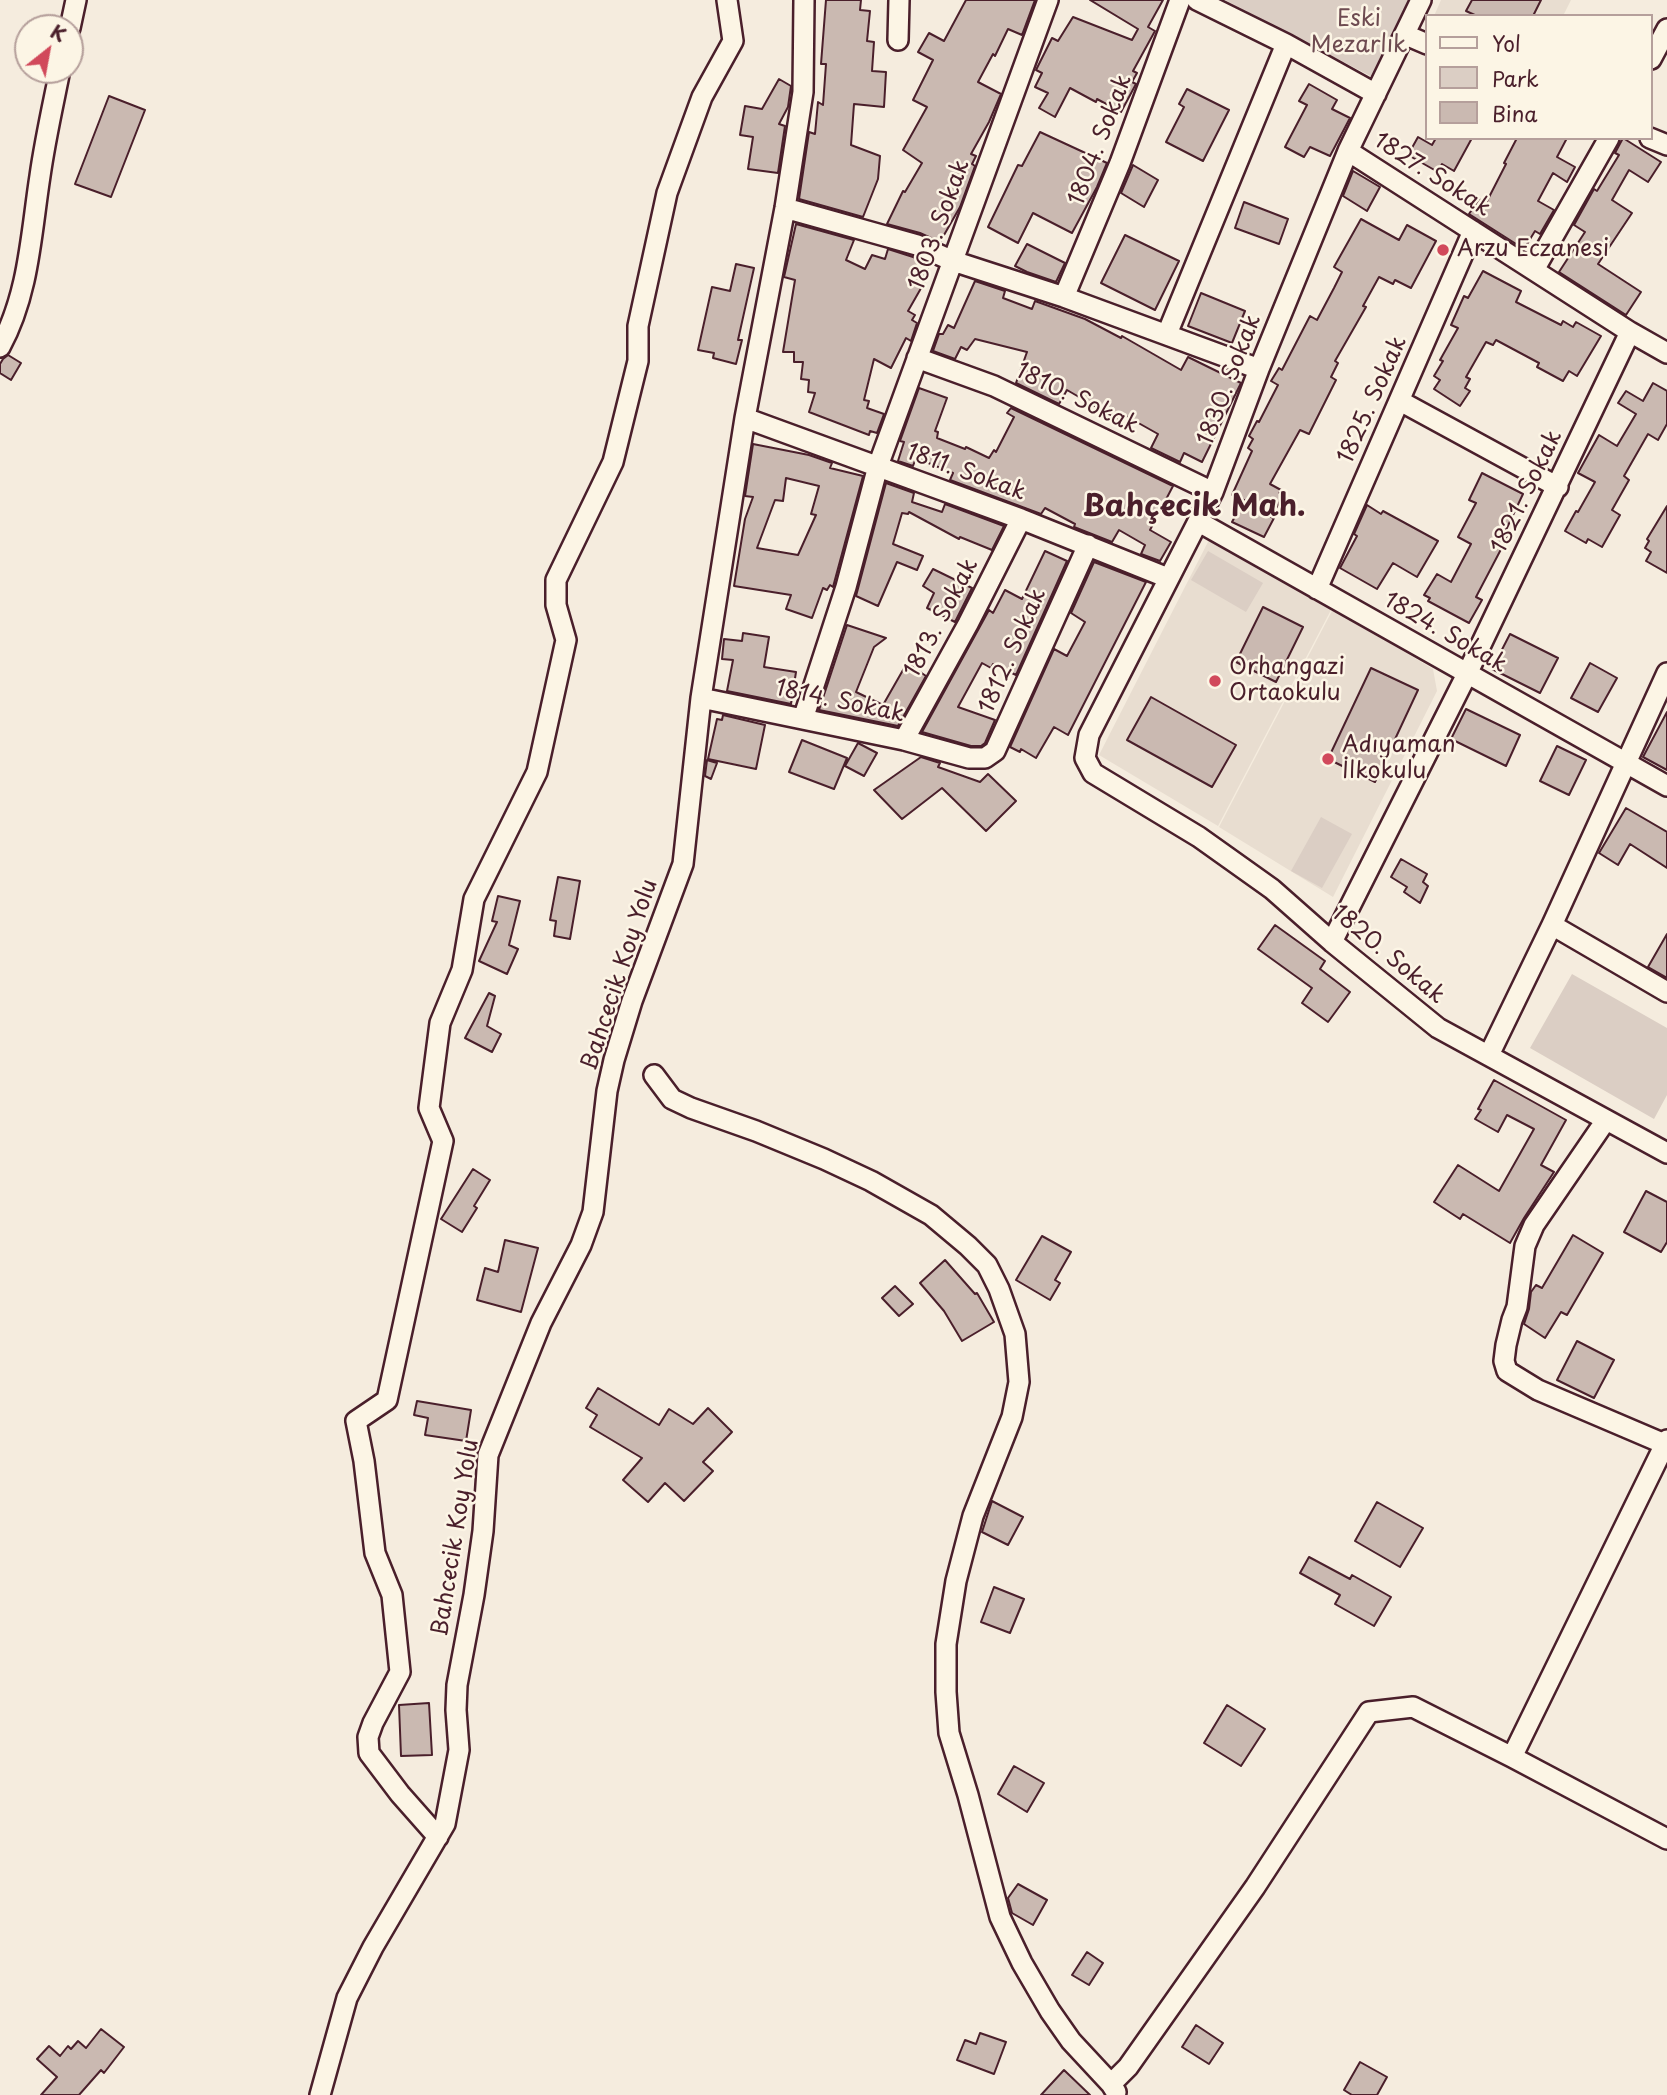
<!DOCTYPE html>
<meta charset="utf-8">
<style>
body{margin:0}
#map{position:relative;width:1667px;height:2095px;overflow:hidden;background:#f5ecde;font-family:"Playpen Sans",sans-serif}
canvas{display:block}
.legend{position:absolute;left:1425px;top:14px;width:228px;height:126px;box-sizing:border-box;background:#fcf5e5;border:2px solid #b59f9b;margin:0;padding:9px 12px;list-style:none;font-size:21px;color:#4a1f2b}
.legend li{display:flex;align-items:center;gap:14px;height:35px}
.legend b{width:35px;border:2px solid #b59f9b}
.north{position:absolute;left:14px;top:14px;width:70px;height:70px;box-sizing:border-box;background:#fcf5e5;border:2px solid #b59f9b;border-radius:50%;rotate:31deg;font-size:19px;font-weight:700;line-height:28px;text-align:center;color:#4a1f2b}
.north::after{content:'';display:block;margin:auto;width:24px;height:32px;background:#d1495b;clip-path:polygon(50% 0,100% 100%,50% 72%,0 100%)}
</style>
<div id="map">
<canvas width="1667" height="2095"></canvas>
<ul class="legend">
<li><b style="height:9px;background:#fcf5e5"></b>Yol</li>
<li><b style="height:19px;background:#dbcec4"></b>Park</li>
<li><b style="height:19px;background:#cab9b1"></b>Bina</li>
</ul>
<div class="north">K</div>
</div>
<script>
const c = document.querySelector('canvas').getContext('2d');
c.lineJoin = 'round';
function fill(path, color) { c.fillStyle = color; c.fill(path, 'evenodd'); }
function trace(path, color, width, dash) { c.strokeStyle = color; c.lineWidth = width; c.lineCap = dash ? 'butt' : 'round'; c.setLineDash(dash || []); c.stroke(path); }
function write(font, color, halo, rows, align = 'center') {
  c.font = font + ' "Playpen Sans",sans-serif'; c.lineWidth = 5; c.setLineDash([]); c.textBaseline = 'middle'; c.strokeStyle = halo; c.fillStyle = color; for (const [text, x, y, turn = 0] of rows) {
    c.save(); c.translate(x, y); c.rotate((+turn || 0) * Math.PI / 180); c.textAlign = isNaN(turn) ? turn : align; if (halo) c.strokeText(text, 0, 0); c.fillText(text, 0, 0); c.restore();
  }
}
const built = new Path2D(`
 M1441,0H1571L1563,16H1434Z
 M1210,538L1332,608L1218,826L1099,755Z
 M1333,609L1433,669L1437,691L1333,897L1219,827Z`);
const green = new Path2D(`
 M1225,0H1410L1376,79Z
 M1208,551L1263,583L1246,612L1191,580Z
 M1321,817L1352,834L1322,888L1291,871Z
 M1572,974L1667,1028V1095L1654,1119L1530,1048Z`);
const building = new Path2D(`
 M826,0H861L860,10L870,11L867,41L874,42L872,71L886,72L884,107L854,104L851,145L880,156L878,179L863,217L799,199L809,132L815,134L818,102L823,105L826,64H821Z
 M966,0H1035L1022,35L1008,29L995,56L993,54L978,82L1001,94L989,122L971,154L976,156L972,164L975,166L960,207L940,242L920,233L887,224L903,191L905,192L922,163L903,150L927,107L913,100L933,60L918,52L929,33L944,41Z
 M1090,0H1163L1148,27L1155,31L1133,71L1137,73L1132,82L1136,84L1121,112L1097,99L1096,102L1070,88L1055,117L1039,108L1048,93L1035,87L1042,73L1036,70L1052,38L1058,41L1073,17L1132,40L1138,29Z
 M1472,0H1541L1533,16H1477L1466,11Z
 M779,79L791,86L788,107L779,124L785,126L778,173L748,169L753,137L740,135L745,106L762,109Z
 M1309,84L1337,100L1332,109L1350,118L1330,156L1310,147L1304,157L1285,147L1307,105L1299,101Z
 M1187,89L1229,110L1203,161L1166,142L1184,107L1179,104Z
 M109,96L145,110L111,197L75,184Z
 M1040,132L1107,163L1097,187L1072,233L1033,213L1018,243L988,227L1018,165L1022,166Z
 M1418,137L1432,145L1436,138H1472L1454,171L1442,164L1438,172L1408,155Z
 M1517,138H1567L1557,157L1575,167L1567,182L1553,173L1538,201L1554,210L1540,234L1535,231L1524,249L1469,214L1479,199L1486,203L1506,164L1504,163Z
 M1623,138L1661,162L1648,182L1629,170L1612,200L1632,213L1598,264L1641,292L1626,315L1559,272L1585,232L1574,225L1594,189L1597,191L1619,155L1615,153Z
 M1133,165L1158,180L1144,207L1121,193Z
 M1353,171L1380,187L1367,211L1343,196Z
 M1244,202L1288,219L1279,244L1235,228Z
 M1361,219L1399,240L1407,225L1436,241L1411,288L1395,280L1393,284L1379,277L1363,306L1366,307L1335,361L1338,363L1331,377L1336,380L1309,434L1300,430L1270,484L1281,490L1279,493L1283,496L1271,517L1274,518L1264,537L1232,522L1244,500L1232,495L1252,451L1248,448L1253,439L1249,436L1257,421L1259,422L1278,385L1271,381L1279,368L1282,370L1310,316L1317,320L1334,288L1342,272L1334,267Z
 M796,224L854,240L846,260L865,269L872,255L885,259L888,249L913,257L929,264L924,283L908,311L915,315L912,320L917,323L911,341L906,338L891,368L874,359L864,400L869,401L867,408L884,414L877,433L870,431L869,435L809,412L815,393L808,392L809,380L801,379L803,362H794V352H783L795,280L784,277Z
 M1125,235L1179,261L1155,310L1101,283Z
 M1027,244L1065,263L1056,282L1027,272L1015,266Z
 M736,264L754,268L738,340H742L736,364L713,358L714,353L698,350L712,287L730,291Z
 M1483,271L1521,291L1516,302L1561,325L1563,321L1573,327L1576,322L1601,336L1577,376L1569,371L1563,381L1537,367L1539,363L1496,340L1493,345L1486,342L1466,377L1470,379L1465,388L1470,391L1460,406L1434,389L1440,380L1434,376L1443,361L1440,360L1458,328L1451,325L1464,296L1468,298Z
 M975,281L1005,291L1003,298L1032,309L1035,301L1085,319L1121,338L1122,336L1181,370L1188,357L1241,383L1202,462L1184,453L1180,462L1151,448L1158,434L1126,416L1122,422L1067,390L1059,404L1016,383L1027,352L975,339L967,350L961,347L955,359L933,351L939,334H943L948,325L954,328Z
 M1201,293L1245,311L1232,343L1188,326Z
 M8,355L21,363L11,380L0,373V364L3,359Z
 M1653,383L1667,391V424L1658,440L1648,434L1624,476L1629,480L1612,510L1620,515L1602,547L1588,539L1586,543L1565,531L1576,511L1578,512L1595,482L1578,473L1599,435L1617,446L1636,414L1618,403L1626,391L1643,401Z
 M919,388L947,398L935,431L938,432L937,438L965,449L966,447L989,458L994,450L996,452L1014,417L1007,413L1011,408L1173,486L1150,530L1171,542L1160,561L1141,554L1145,545L1119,530L1112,542L1074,527L1075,524L1045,508L1041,514L950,480L953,473L916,458L913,466L898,461L904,442L900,441Z
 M753,444L809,455L832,463L830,468L863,476L833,587L830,585L827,590L823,588L812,618L786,609L791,595L734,586L745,519L753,497L745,496ZM786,478L819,486L811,514L816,515L798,555L757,548L775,500L783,501Z
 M1482,473L1523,494L1505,532L1509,534L1476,597L1482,600L1469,623L1428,601L1430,598L1424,595L1437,574L1451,582L1471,544L1458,537L1476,503L1469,500Z
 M886,483L914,493L912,502L942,512L945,504L1004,526L992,550L960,537L959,539L909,512L908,514L902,513L893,544L923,556L917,570L897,562L878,606L856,596Z
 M1367,505L1381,514L1383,511L1438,541L1417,577L1393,563L1377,589L1340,568L1357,536L1354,534Z
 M1667,506V573L1646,561L1651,552L1645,548L1649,541L1647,539Z
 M1045,551L1067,561L1016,675L993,664L991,668L982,663L958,707L995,720L985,743L981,746H971L922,732L989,610L993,613L1005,590L1022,599Z
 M1094,562L1146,582L1068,735L1054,727L1036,758L1021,749L1020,752L1010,747L1054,649L1067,656L1085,622L1071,613Z
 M933,569L972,588L955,622L927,608L934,593L923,586Z
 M1263,607L1303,627L1276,682L1236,662Z
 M847,625L886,638L874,647L856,692L883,705L907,663L926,676L898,726L819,710Z
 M743,633L769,637L764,667L796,672L791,704L727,691L733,660L722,659L724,639L742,641Z
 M1510,634L1558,658L1540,693L1492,669Z
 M1590,663L1617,678L1598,712L1571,698Z
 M1371,668L1418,690L1375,782L1328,759Z
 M1151,697L1236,745L1212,787L1127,740Z
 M1466,709L1520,735L1506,766L1451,739Z
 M1667,712V770L1643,757Z
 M723,715L765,725L756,769L708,759L717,719L722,720Z
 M802,740L847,758L834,789L789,772Z
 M858,743L877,753L864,776L845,766Z
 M1557,746L1586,760L1569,795L1540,781Z
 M921,757L940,763L938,767L980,782L988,774L1016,801L986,831L942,788L902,819L874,790Z
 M707,760L717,763L711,779L705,776Z
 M1626,808L1667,832V868L1630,844L1618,865L1599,853Z
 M1401,859L1427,874L1423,882L1428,886L1420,903L1404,892L1407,887L1391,877Z
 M558,877L580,881L570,939L554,936L556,921L550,920Z
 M498,896L520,901L509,945L518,949L507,974L479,961L497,922L492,921Z
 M1275,925L1325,961L1320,969L1350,992L1328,1022L1302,1003L1312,988L1258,949Z
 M1667,934V978L1648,967Z
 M489,993L495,996L487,1026L501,1034L492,1052L465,1038Z
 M1494,1080L1566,1120L1541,1165L1554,1172L1524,1218L1510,1243L1463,1214L1460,1219L1434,1202L1458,1165L1499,1191L1534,1129L1507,1115L1498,1132L1475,1119L1481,1110L1478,1109Z
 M473,1169L490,1180L474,1206L477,1208L462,1232L441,1219Z
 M1646,1191L1667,1202V1242L1661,1252L1624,1232Z
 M1573,1235L1603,1253L1567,1315L1561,1312L1545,1338L1524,1324L1529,1309L1531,1292L1536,1285L1542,1288Z
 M1042,1236L1071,1252L1055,1280L1060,1283L1050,1300L1016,1280Z
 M505,1240L538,1248L521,1312L477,1300L485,1268L498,1272Z
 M945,1260L975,1294L977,1293L994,1322L962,1341L944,1311L920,1283Z
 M895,1286L913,1304L899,1316L882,1298Z
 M1577,1341L1614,1360L1594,1398L1557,1380Z
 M598,1388L659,1425L669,1409L693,1424L708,1408L732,1432L703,1462L713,1471L684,1501L665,1483L648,1502L623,1480L642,1458L590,1427L597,1415L586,1408Z
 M417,1401L471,1410L466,1441L425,1435L428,1418L414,1415Z
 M992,1501L1023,1517L1008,1545L982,1532Z
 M1377,1502L1423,1528L1400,1567L1355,1541Z
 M1309,1557L1350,1579L1352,1575L1391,1597L1374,1626L1335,1604L1340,1595L1300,1573Z
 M994,1587L1024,1599L1010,1633L981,1622Z
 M429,1703L432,1755L401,1756L399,1705Z
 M1227,1705L1265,1729L1241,1766L1204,1743Z
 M1014,1766L1044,1783L1027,1812L998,1794Z
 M1018,1884L1047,1900L1033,1925L1012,1913L1008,1898Z
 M1087,1952L1103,1963L1089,1985L1072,1975Z
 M1196,2025L1223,2043L1209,2064L1182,2047Z
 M101,2029L124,2047L104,2073L101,2070L79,2095H41L57,2077L37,2059L49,2046L60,2056L68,2046L71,2049L78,2041L86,2048Z
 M980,2033L1006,2042L994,2074L957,2060L965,2040L976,2044Z
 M1360,2062L1387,2077L1377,2095H1352L1344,2090Z
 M1064,2070L1090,2095H1041Z`);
const minor = new Path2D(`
 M1197,0L1286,44L1376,94
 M1421,0L1348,151L1259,369L1213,492L1089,735L1085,758L1093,773L1199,837L1272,889L1332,942L1438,1028L1667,1153
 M70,28L76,0
 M1406,35L1427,44
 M898,40L899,0
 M1651,59L1667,29
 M1650,138L1667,145
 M1348,151L1630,332L1667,353
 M785,208L917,245L953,261L1064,297L1259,369
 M1534,270L1609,138
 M1064,297L1120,163L1180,0
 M1167,334L1286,44
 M0,347C29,294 31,234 40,176C45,140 53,105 60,70
 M917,358L994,386L1213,492
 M1400,401L1558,487
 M745,418L1021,519L1168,578
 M1199,522L1667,786
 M1317,589L1473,231
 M701,698L904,740L969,758H985L995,751L1088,545
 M803,719L846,587L878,466L1048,0
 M904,740L968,624L1021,519
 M1552,925L1667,992
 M1332,942L1467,674L1630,332
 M1489,1055L1552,925L1667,673
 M654,1075L672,1099L691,1108L756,1131L824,1159L871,1181L931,1215L968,1246L987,1265L999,1289L1015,1334L1019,1382L1012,1417L973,1516L956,1581L946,1644V1692L949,1733L968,1795L1000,1917L1022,1963L1050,2011L1071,2041L1111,2084
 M1606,1120L1534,1225L1525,1246L1517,1307L1512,1320L1506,1345L1504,1361L1507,1371L1538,1390L1667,1445
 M1512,1757L1667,1440
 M438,1837L400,1794L369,1753L368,1737L373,1723L400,1672L392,1595L375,1553L364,1461L356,1421L387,1400L443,1141L429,1108L440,1023L462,970L474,899L537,772L566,640L556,605V580L613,462L638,361V326L667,193L702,97L733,41L727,0
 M1116,2092L1111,2084L1128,2067L1255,1887L1369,1712L1413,1707L1512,1757L1667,1839
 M320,2095L347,1998L373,1947L445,1824L459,1750L456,1710L457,1685L474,1595L483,1531L488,1455L541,1323L581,1245L593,1212L607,1091L614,1060L632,1001L683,864L701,698L745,418L785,208L803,92L804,0`);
const markers = [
 [1443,250,7,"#d1495b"],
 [1215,681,7,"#d1495b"],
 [1328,759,7,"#d1495b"]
];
const parkNames = [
 ["Eski",1359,20],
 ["Mezarlık",1359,46]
];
const streetNames = [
 ["1804. Sokak",1101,140,-69],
 ["1827. Sokak",1432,175,33],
 ["1803. Sokak",940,225,-70],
 ["1830. Sokak",1230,380,-69],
 ["1810. Sokak",1077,399,26],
 ["1825. Sokak",1373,400,-66],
 ["1811. Sokak",966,473,20],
 ["1821. Sokak",1527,492,-64],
 ["1813. Sokak",942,618,-62],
 ["1824. Sokak",1445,633,30],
 ["1812. Sokak",1013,651,-66],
 ["1814. Sokak",840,702,12],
 ["1820. Sokak",1388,955,40],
 ["Bahcecik Koy Yolu",620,975,-72],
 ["Bahcecik Koy Yolu",456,1538,-81]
];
const poiNames = [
 ["Arzu Eczanesi",1457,250],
 ["Orhangazi",1229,668],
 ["Ortaokulu",1229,694],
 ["Adıyaman",1342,746],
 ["İlkokulu",1342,772]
];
const districtNames = [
 ["Bahçecik Mah.",1194,508]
];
fill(built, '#e8ddd0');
fill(green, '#dbcec4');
fill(building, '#cab9b1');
trace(building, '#4a1f2b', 2);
trace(minor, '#4a1f2b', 24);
trace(minor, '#fcf5e5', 19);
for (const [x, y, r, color] of markers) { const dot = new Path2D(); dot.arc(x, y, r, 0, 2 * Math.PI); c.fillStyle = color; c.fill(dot); trace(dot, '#fcf5e5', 2.5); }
write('23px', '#6e4b51', '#fcf5e5', parkNames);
write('23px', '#4a1f2b', '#fcf5e5', streetNames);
write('23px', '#4a1f2b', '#fcf5e5', poiNames, 'left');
write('bold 30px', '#4a1f2b', '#fcf5e5', districtNames);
</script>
